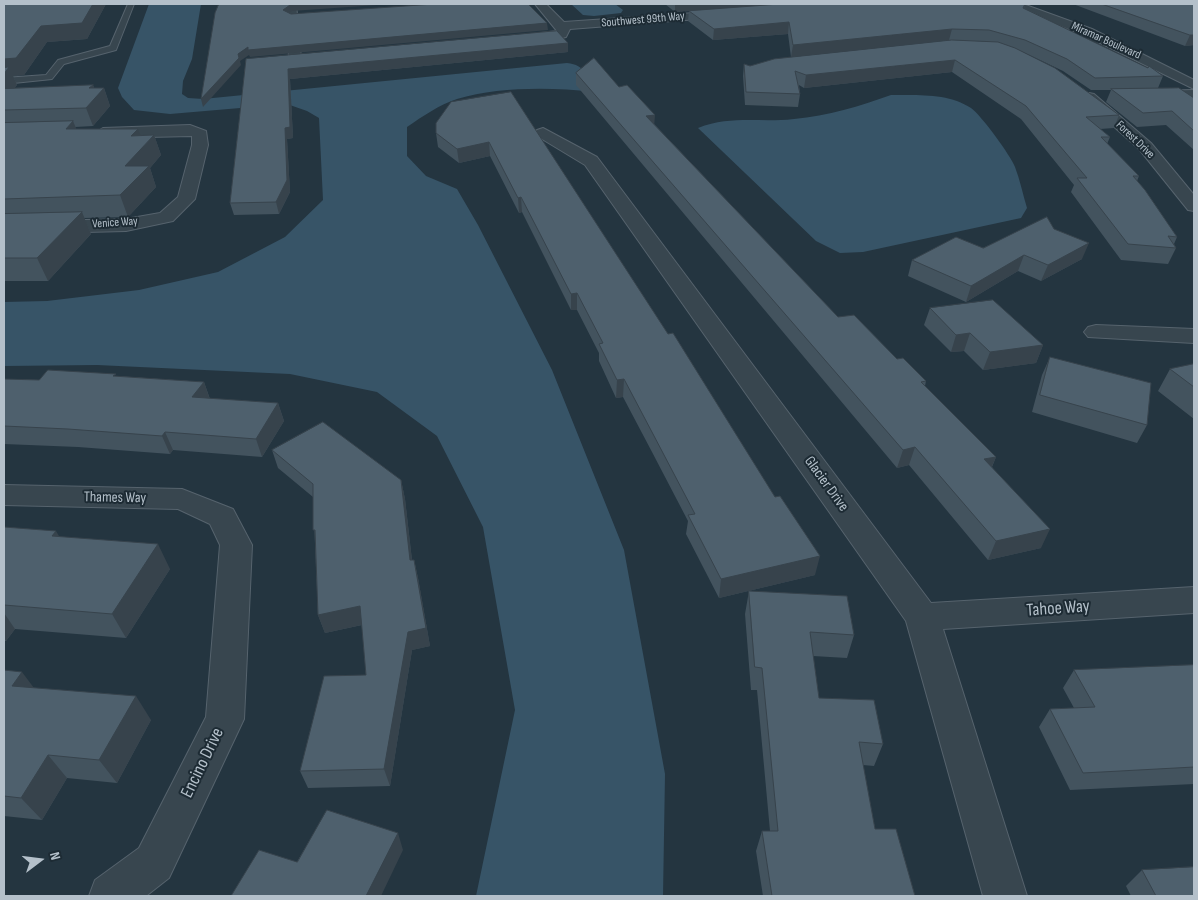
<!DOCTYPE html>
<style>
body{margin:0}
#map{position:relative;width:1198px;height:900px;overflow:hidden;background:#243540;font-family:"Sofia Sans Condensed",sans-serif}
canvas{display:block}
.frame{position:absolute;inset:0;border:5px solid #b4c0ca;pointer-events:none}
.north{position:absolute;left:15px;top:835px;width:50px;height:50px;-webkit-text-stroke:4px #1d2b34;paint-order:stroke;rotate:75deg;font-size:14px;font-weight:700;line-height:20px;text-align:center;color:#b4c0ca}
.north::after{content:'';display:block;margin:auto;width:18px;height:22px;background:#b4c0ca;clip-path:polygon(50% 0,100% 100%,50% 72%,0 100%)}
</style>
<div id="map">
<canvas width="1198" height="900"></canvas>
<div class="frame"></div>
<div class="north">N</div>
</div>
<script>
const c = document.querySelector('canvas').getContext('2d');
c.lineJoin = 'round';
function fill(path, color) { c.fillStyle = color; c.fill(path, 'evenodd'); }
function trace(path, color, width, dash) { c.strokeStyle = color; c.lineWidth = width; c.lineCap = dash ? 'butt' : 'round'; c.setLineDash(dash || []); c.stroke(path); }
function write(font, color, halo, rows, align = 'center') {
  c.font = font + ' "Sofia Sans Condensed",sans-serif'; c.lineWidth = 4; c.setLineDash([]); c.textBaseline = 'middle'; c.strokeStyle = halo; c.fillStyle = color; for (const [text, x, y, turn = 0] of rows) {
    c.save(); c.translate(x, y); c.rotate((+turn || 0) * Math.PI / 180); c.textAlign = isNaN(turn) ? turn : align; if (halo) c.strokeText(text, 0, 0); c.fillText(text, 0, 0); c.restore();
  }
}
const water = new Path2D(`
 M149,4H201L192,59L183,81L182,94L188,98L203,99L567,63C586,65 587,76 592,92C551,87 497,87 457,99C439,105 423,116 407,127V156L426,176L457,189L478,225L552,370L624,550L665,774L663,896H476L515,710L483,527L437,436L377,392L290,374L97,365L4,366V302L47,301L139,290L218,272L285,237L323,200L319,118L307,111L287,104L170,114L134,110L122,97L118,88Z
 M571,4H615L623,10L621,13L594,16L583,15Z
 M891,95C917,95 949,93 971,108C981,115 1011,156 1015,167C1020,180 1023,195 1027,208L1021,218L863,252L840,253L816,241L698,128C732,115 760,123 794,119C828,116 860,106 891,95Z`);
const service = new Path2D(`
 M128,4H134L116,50L64,64L52,79L4,84V78L46,75L58,60L110,46Z`);
const minor = new Path2D(`
 M286,4H296L301,58L295,62L289,58Z
 M535,4H546L564,22L724,11L730,14L724,17L570,29L566,37L562,38L518,42L516,39L518,36L557,31Z
 M1194,90V98L1152,99L1145,95L1152,91Z
 M1089,93L1094,94L1151,143L1194,195V211L1188,210L1139,149L1084,100L1082,97L1084,94Z
 M190,125L206,131L208,145L195,199L173,221L126,231L4,234V222L126,219L160,213L178,197L192,145V136L103,138L95,133L103,128Z
 M543,128L597,157L931,603L1194,587V613L943,629L1027,896H983L906,621L585,165L537,136L535,133L537,130Z
 M1096,325L1194,329V343L1088,337L1084,332L1088,327Z
 M4,485L182,489L233,509L252,545L244,719L169,878L146,896H89L95,880L139,848L206,717L220,545L210,524L178,509L4,505Z`);
const tertiary = new Path2D(`
 M1009,4H1023L1092,29L1194,80V89L1084,35L1010,6Z`);
const wall = new Path2D(`
 M4,4H106L87,39L47,42L24,75L13,76L17,85L14,88L93,85L94,88H104L110,106L93,126L75,127L76,129L141,135H154L161,155L150,168L156,187L128,217L84,218L91,234L48,281H4Z
 M665,4H1025L1024,8L1163,76L1158,88L1194,98V150L1166,125L1137,127L1106,102L1111,90H1091L1063,71L1021,51L1119,115L1114,128L1100,129L1110,137L1107,144L1139,176L1137,181L1177,237L1174,244L1176,248L1168,264L1121,260L1071,192L1074,185L1021,119L952,72L804,88L799,85L800,94L798,107L745,105L743,76L744,64L750,66L989,42L949,40L791,57L788,34L713,40L688,21L689,11L675,12Z
 M1073,4H1194V45L1185,46Z
 M568,43V52L290,79L293,138L287,139L290,192L279,214L234,215L230,203L246,59Z
 M576,73L619,87L654,124L838,317L926,381L925,386L996,457L992,467L1041,548L988,560L909,465L897,468L576,85Z
 M511,92L815,575L719,598L686,534L688,521L652,452L623,397L616,398L599,361V353L577,310H571L522,212L519,213L490,156L459,163L438,147L436,133Z
 M1054,229L1082,259L1041,281L1018,271L966,302L908,276L912,260L983,248Z
 M930,308L1043,345L1036,363L983,370L964,351L951,352L924,325Z
 M1050,357L1147,425L1137,443L1032,412L1042,375Z
 M1194,364V419L1158,391L1170,369Z
 M117,376L204,382L210,399L278,403L284,421L262,457L173,450L170,454L78,447L4,444V379L39,380Z
 M272,450L401,480L405,499L412,560H414L418,578L430,646L412,650L390,786L308,788L300,771L366,675L362,625L325,633L318,615L313,497L278,468Z
 M4,527L59,537L170,569L126,638L15,629L6,641H4Z
 M749,591L854,635L847,658L813,656L819,698L883,744L874,766L863,765L875,829L915,896H763L756,851L762,831H770L757,690H751L745,614Z
 M1194,665V784L1070,790L1039,727L1050,709L1074,708L1063,688L1074,670Z
 M4,670L34,688L151,720L117,783L67,778L42,820L4,816Z
 M1142,870L1194,896H1131L1126,886Z`);
const shadedWall = new Path2D(`
 M93,4H106L87,39L47,42L24,75L13,76L17,85L4,103V59L41,26Z
 M302,4H391L292,11L284,17L283,10L290,5Z
 M675,4H777L675,12Z
 M789,22L788,34L713,40L714,29Z
 M547,23L548,30L250,57L249,55L240,61L241,65L203,107L201,99L238,54L248,47Z
 M952,29L949,40L791,57L793,45Z
 M1190,35H1194V45L1185,46Z
 M568,43V52L290,79L293,138L287,139L290,192L279,214L276,202L288,69Z
 M955,60L952,72L804,88L806,75Z
 M93,85L97,95L104,88L110,106L93,126L86,108L89,88Z
 M655,115L654,128L646,116Z
 M73,121L81,140L66,129Z
 M138,129L144,146L154,135L161,155L150,168L156,187L128,217L120,195L131,136Z
 M489,142L490,156L459,163L457,149Z
 M521,197L522,212L519,213L518,198Z
 M82,212L91,234L48,281L37,258Z
 M1089,243L1082,259L1041,281L1048,265Z
 M1024,255L1018,271L966,302L971,286Z
 M577,293V310H571V294Z
 M970,333L964,351L951,352L956,335Z
 M1043,345L1036,363L983,370L990,352Z
 M624,379L623,397L616,398L617,380Z
 M204,382L210,400L192,397Z
 M278,403L284,421L262,457L256,439Z
 M165,432L173,450L170,454L162,436Z
 M915,447L909,465L897,468L903,450Z
 M996,457L988,475L984,459Z
 M401,480L405,499L414,579L410,560Z
 M1050,529L1041,548L988,560L996,541Z
 M56,531L71,556L52,536Z
 M158,544L170,569L126,638L112,614Z
 M820,556L815,575L719,598L721,579Z
 M414,560L418,578L430,646L412,650L390,786L384,769Z
 M360,606L366,624L325,633L318,615Z
 M4,613L15,629L6,641L4,638Z
 M22,672L40,696L12,686Z
 M136,696L151,720L117,783L99,760Z
 M48,755L67,778L42,820L21,798Z
 M398,833L403,850L381,896H366Z`);
const building = new Path2D(`
 M4,4H93L82,23L41,26L16,58L4,59Z
 M219,4H302L290,5L283,10L291,14L434,4H528L547,23L248,50V47L238,54L239,58L201,99L215,13Z
 M780,4H1025L1023,8L1148,68L1149,66L1163,76L1095,78L1067,59L1025,40L989,30L952,29L793,45L789,22L714,29L689,11Z
 M1102,4H1194V35H1190Z
 M557,31L568,43L288,69L290,127L285,128L287,180L276,202L230,203L246,59Z
 M952,40L998,42L1015,48L1055,68L1119,115L1086,117L1110,137H1101L1139,176H1133L1145,190L1177,237L1168,236L1176,248L1128,244L1077,178H1087L1026,106L955,60L806,75L795,71L800,94L746,92L744,64L750,66L774,59Z
 M594,58L619,87L627,85L655,115L646,116L838,317L854,315L897,359L903,358L926,381L921,382L996,457L984,459L1050,529L996,541L915,447L903,450L576,73Z
 M9,67L4,74V68Z
 M93,85L89,88H104L86,108L4,110V89Z
 M1179,88L1194,98V131L1172,111L1143,113L1111,89Z
 M511,92L668,334L673,333L775,497L780,496L820,556L721,579L688,515L695,514L653,434L624,379L617,380L599,344L603,343L577,293L571,294L521,197L518,198L489,142L457,149L436,133V123L451,102Z
 M73,121L66,129H138L131,136L154,135L125,166H149L120,195L4,199V123Z
 M82,212L37,258H4V214Z
 M1047,217L1054,229L1089,243L1048,265L1024,255L971,286L912,260L956,237L983,248Z
 M993,300L1043,345L990,352L970,333L956,335L930,308Z
 M1050,357L1151,383L1147,425L1040,395Z
 M1194,364V387L1170,369Z
 M48,370L116,374L113,376L204,382L192,397L278,403L256,439L165,432L162,436L68,429L4,426V379L39,380Z
 M323,422L401,480L410,560H414L426,628L408,632L384,769L300,771L324,676L366,675L360,606L318,615L315,530H313V484L272,450Z
 M4,527L56,531L52,536L158,544L112,614L4,605Z
 M749,591L847,596L854,635L810,632L819,698L874,700L883,744L859,742L875,829H896L915,896H772L762,831H778L762,668L755,667Z
 M1194,665V767L1083,773L1050,709L1095,707L1074,670Z
 M4,670L22,672L12,686L136,696L99,760L48,755L21,798L4,796Z
 M327,810L398,833L366,896H231L259,850L297,862Z
 M1194,867V896H1156L1142,870Z`);
const farStreetnames = [
 ["Southwest 99th Way",643,20,-5],
 ["Miramar Boulevard",1106,41,24],
 ["Forest Drive",1135,140,44],
 ["Venice Way",115,223,-4]
];
const streetNames = [
 ["Glacier Drive",826,484,54],
 ["Thames Way",115,498,1]
];
const nearStreetnames = [
 ["Tahoe Way",1058,609,-4],
 ["Encino Drive",203,763,-64]
];
fill(water, '#375467');
trace(service, '#56636d', 2);
trace(minor, '#56636d', 2);
trace(tertiary, '#56636d', 2);
fill(service, '#38464f');
fill(minor, '#38464f');
fill(tertiary, '#38464f');
fill(wall, '#43535e');
fill(shadedWall, '#37434c');
fill(building, '#4e606d');
trace(building, '#37434c', 1);
write('12px', '#b4c0ca', '#1d2b34', farStreetnames);
write('15px', '#b4c0ca', '#1d2b34', streetNames);
write('18px', '#b4c0ca', '#1d2b34', nearStreetnames);
</script>
